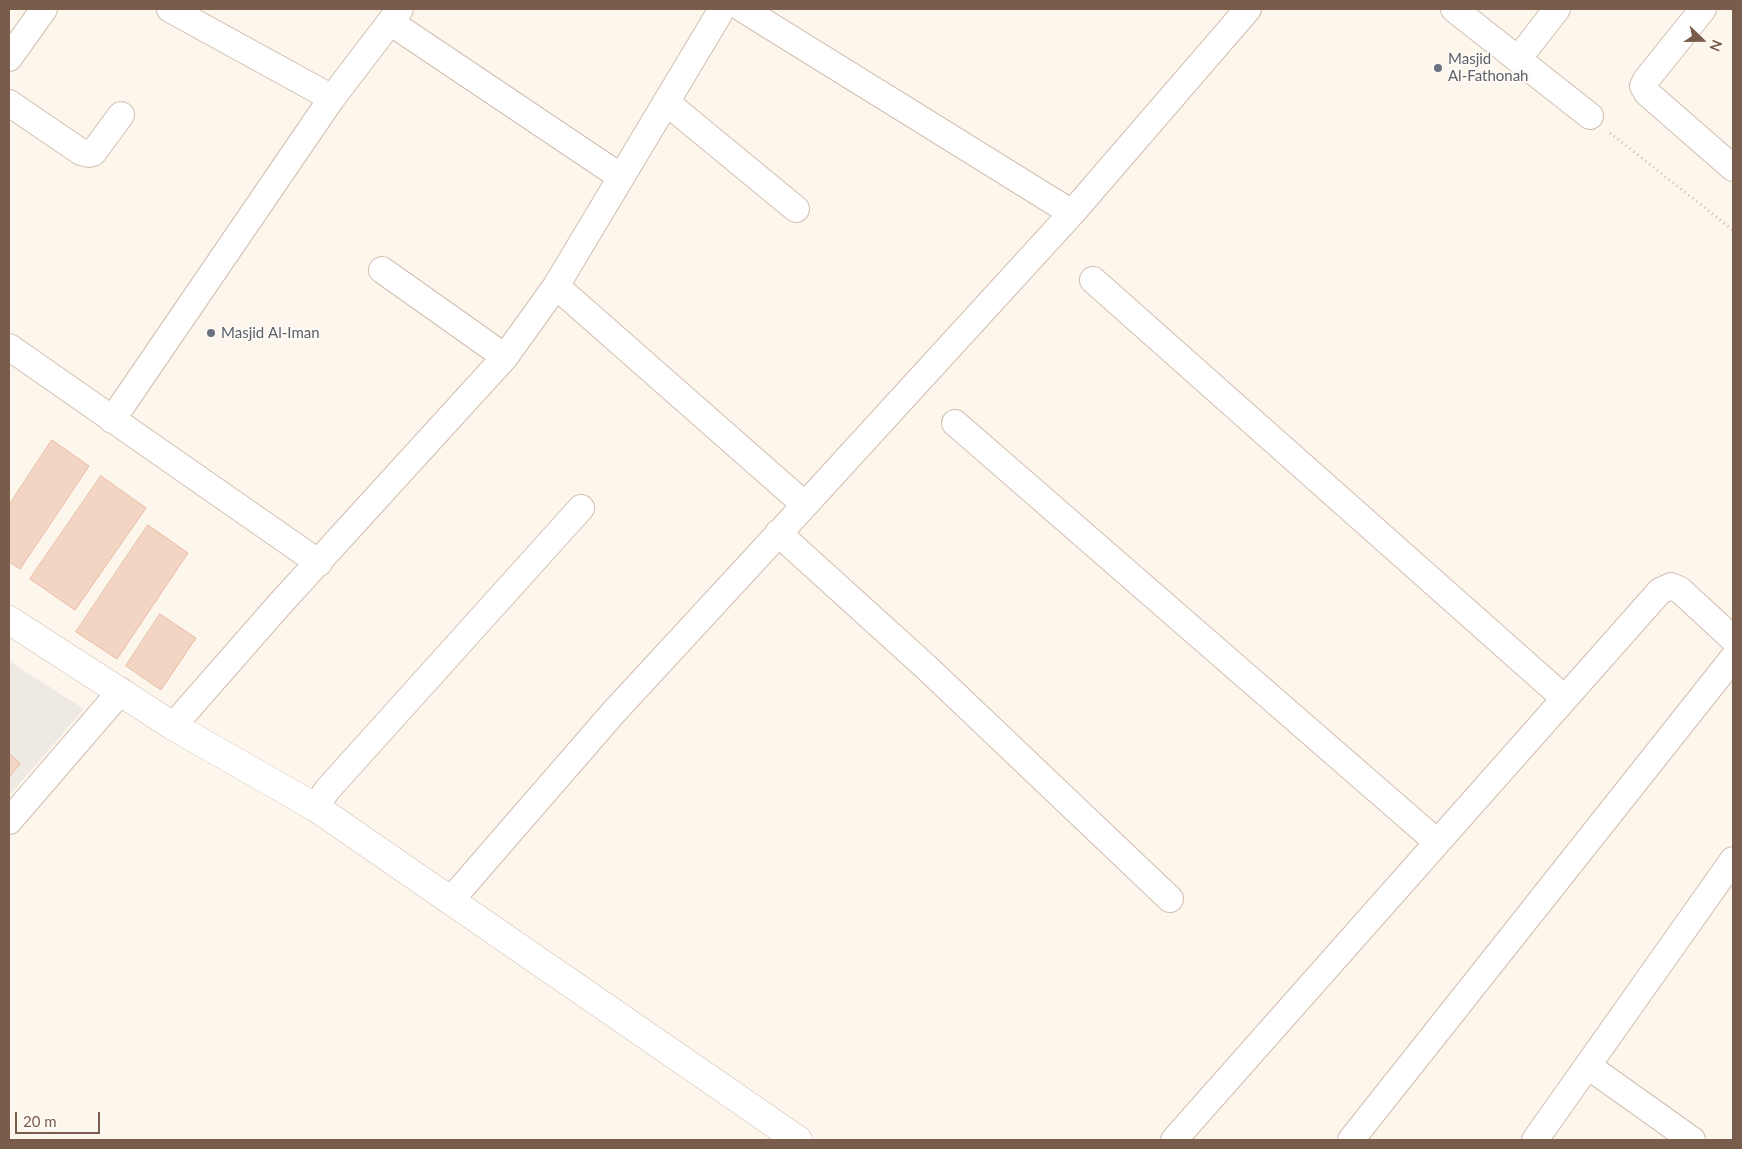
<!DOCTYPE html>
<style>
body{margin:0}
#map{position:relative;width:1742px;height:1149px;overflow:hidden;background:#fdf6ec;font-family:Lato,sans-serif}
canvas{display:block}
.frame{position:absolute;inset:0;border:10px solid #7a5c4d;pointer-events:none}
.north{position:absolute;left:1677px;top:15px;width:50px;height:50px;-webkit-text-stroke:4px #fffaf3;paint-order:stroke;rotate:112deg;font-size:14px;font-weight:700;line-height:20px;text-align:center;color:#7a5c4d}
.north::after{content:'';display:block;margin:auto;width:18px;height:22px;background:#7a5c4d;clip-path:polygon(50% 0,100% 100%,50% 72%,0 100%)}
.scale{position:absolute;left:15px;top:1112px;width:85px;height:22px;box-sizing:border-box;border:2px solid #7a5c4d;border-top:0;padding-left:6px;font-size:15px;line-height:18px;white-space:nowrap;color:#7a5c4d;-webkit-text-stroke:4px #fffaf3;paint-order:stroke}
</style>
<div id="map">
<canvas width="1742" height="1149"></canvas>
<div class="frame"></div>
<div class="north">N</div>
<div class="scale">20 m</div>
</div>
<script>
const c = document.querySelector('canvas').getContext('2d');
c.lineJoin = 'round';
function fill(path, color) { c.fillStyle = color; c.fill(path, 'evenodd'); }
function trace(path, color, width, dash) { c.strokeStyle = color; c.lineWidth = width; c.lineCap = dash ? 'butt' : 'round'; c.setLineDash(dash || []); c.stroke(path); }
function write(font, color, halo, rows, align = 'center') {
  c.font = font + ' Lato,sans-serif'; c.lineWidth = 4; c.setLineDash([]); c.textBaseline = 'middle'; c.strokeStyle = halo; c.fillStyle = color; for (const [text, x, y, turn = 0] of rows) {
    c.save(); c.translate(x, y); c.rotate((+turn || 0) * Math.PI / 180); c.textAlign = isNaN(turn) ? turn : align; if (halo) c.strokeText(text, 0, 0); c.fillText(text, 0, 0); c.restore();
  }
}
const industrial = new Path2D(`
 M9,661L84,709L9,796Z`);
const building = new Path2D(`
 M52,440L89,466L20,569L9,562V505Z
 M101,476L146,508L75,610L30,579Z
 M148,525L188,553L117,659L76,632Z
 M160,614L196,638L161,690L126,666Z
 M9,753L20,764L9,777Z`);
const path = new Path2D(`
 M1610,133L1733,230`);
const minor = new Path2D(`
 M170,9L332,98
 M743,9L1072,213
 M1454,9L1590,116
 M1703,9L1646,80L1643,86L1647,93L1733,168
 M390,22L621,177
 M9,58L44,9
 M1518,59L1557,9
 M666,102L796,209
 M9,103L81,152L89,154L93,153L121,115
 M382,270L505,357
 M1093,280L1564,698
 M556,286L805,505
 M9,347L319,563
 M112,420L332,98L400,9
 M955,423L1437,842
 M778,533L926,667L1170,899
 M173,726L279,605L505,357L556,286L722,9
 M315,807L328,789L581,508
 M9,821L121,691
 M450,901L613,713L805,505L1072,213L1248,9
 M1588,1066L1692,1140
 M1174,1140L1660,591L1671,586L1680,590L1733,639
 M1351,1140L1733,658
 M1535,1140L1733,860`);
const tertiary = new Path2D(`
 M9,620L173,726L315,807L798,1140`);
const markers = [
 [1438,68,5,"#6b7280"],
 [211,333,5,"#6b7280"]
];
const worshipNames = [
 ["Masjid",1448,59],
 ["Al-Fathonah",1448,76],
 ["Masjid Al-Iman",221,333]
];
fill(industrial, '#efe9e4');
fill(building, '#f3d5c3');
trace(building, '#e6bba3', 1);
trace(minor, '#d1beb0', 28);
trace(tertiary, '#d1beb0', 29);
trace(path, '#d9b8a5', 3, [1, 4]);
trace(minor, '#fff', 26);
trace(tertiary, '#fff', 28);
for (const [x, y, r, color] of markers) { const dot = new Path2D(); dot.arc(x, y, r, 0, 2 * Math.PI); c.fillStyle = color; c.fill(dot); trace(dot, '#fffaf3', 2); }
write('15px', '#5b616d', '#fffaf3', worshipNames, 'left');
</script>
